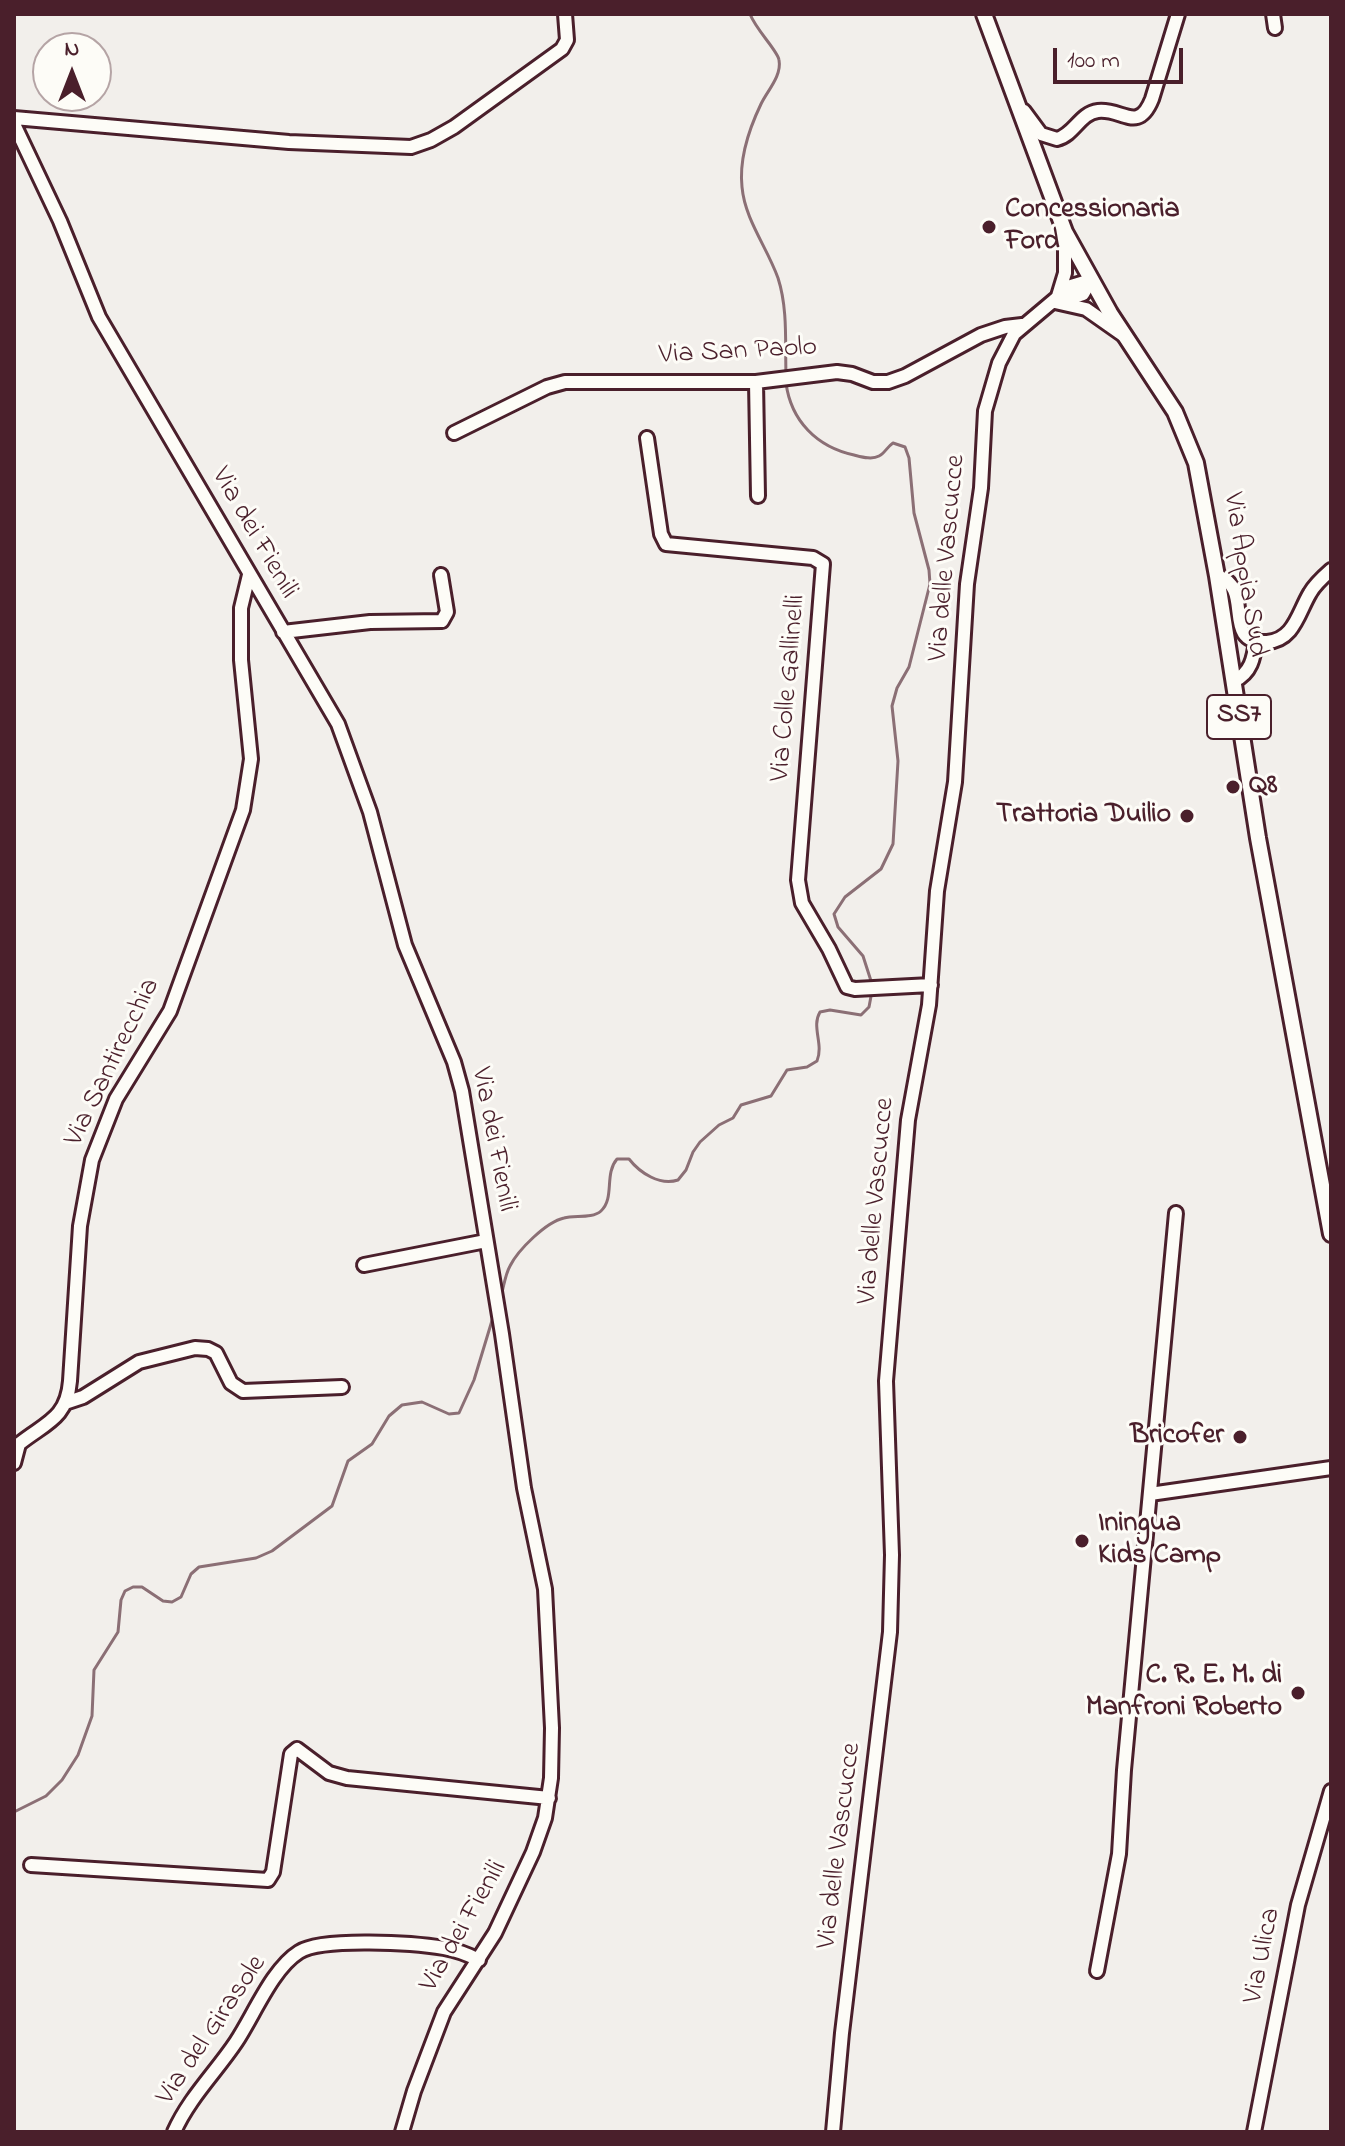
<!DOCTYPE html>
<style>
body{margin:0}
#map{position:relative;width:1345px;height:2146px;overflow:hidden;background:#f2efeb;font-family:"Indie Flower",sans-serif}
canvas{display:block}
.frame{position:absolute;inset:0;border:16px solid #4a1f2b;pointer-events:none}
.north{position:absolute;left:32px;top:32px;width:80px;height:80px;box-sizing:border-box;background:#fdfcf7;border:2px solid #b5a4a5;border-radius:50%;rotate:0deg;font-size:22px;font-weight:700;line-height:32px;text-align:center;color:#4a1f2b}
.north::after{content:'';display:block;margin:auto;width:28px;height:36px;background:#4a1f2b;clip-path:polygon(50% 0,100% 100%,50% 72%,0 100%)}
.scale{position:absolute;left:1053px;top:48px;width:130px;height:36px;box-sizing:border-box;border:4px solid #4a1f2b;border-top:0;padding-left:10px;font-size:24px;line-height:28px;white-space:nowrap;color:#4a1f2b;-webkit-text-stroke:6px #fdfcf7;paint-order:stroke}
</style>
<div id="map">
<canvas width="1345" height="2146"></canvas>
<div class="frame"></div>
<div class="north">N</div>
<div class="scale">100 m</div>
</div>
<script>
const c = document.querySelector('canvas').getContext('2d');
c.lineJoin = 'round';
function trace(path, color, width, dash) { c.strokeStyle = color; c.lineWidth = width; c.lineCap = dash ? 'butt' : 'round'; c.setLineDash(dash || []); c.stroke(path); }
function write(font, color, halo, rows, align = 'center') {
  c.font = font + ' "Indie Flower",sans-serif'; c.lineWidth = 6; c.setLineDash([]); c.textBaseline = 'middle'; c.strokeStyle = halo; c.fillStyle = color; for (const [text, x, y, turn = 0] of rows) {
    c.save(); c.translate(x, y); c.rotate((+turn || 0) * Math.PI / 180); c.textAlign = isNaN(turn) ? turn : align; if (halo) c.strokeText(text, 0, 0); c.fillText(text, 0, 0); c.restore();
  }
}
const stream = new Path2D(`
 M750,14C756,30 778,51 779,60C782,76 767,91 761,104C749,129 739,159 742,187C745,220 767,247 778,278C788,309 785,343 786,375
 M786,383C791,421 817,447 854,455C862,457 872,460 879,456C885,453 887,447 893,443L905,447L909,458L914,513L929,570L930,584L909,667L897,688L892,706L898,761L893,844L881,869L845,897L834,914L838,927L863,956L872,984
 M501,1296C504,1286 505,1275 510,1266C518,1250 546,1222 564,1218C575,1215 592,1219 601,1211C615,1198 604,1174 617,1159H629C640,1173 660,1186 678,1180L686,1170L693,1152L700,1142L719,1125L733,1118L741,1105L771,1096L787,1070L807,1067L817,1061C824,1044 811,1027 820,1012L830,1010L861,1015L869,1007L872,991
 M14,1812L46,1796L62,1780L78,1755L92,1716L94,1670L118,1632L121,1600L125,1591L133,1587H142L163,1601L172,1602L181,1597L191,1574L199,1567L256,1558L272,1551L332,1506L348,1461L372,1444L389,1416L402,1405L422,1402L449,1414L459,1413L474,1380L494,1314`);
const minor = new Path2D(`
 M1273,14L1275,28
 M1024,111L1041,134L1057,139C1074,135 1080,113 1098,111C1122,108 1138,134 1152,99L1178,14
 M14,118L289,142L411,147L431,140L454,127L562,49L567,40L565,14
 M14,124L60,221L99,317L338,724L370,812L405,945L454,1062L462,1091L502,1334L524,1488L545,1589L552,1728L551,1778L545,1818L533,1852L495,1933L444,2012L414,2091L402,2132
 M1058,296L1065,273V232
 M1062,301L1083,294L1091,280
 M1055,302L1086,309L1123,335
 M756,382L758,496
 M454,433L547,387L565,382H756L837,372L852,374L873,382H888L905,376L981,335L1005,327L1022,325
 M647,438L661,534L666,544L813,558L823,564L798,880L802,903L829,949L847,987L855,989L931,985
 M1217,576C1256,587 1219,644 1267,642C1294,640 1298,613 1310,593C1315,584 1323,577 1331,570
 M283,632L370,622L442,621L447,612L441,575
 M1234,681C1251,673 1254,658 1256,640
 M364,1265L486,1241
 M65,1403L83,1397L139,1362L195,1348L208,1349L216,1353L231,1383L243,1391L342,1387
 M14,1463L19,1444C45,1423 67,1419 70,1381L80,1226L92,1160L116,1099L170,1011L243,810L251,759L241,660V608L249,575
 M1150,1494L1331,1468
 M31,1865L268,1880L273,1872L291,1754L297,1749L329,1773L347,1778L549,1798
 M1097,1971L1119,1854L1124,1770L1176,1213
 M174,2132C189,2098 216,2072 236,2042C254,2015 272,1969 299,1952C322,1937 415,1943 444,1948C456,1950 467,1954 479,1960
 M833,2132L842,2033L890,1632L892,1555L886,1381L908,1120L929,1005L937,891L955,782L967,584L981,488L985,411L999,363L1014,334L1071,286L1091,280
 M1254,2132L1298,1905L1331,1791`);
const major = new Path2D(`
 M984,14L1065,232L1110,313L1175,412L1196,463L1217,576L1258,838L1331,1234`);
const markers = [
 [989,227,8,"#4a1f2b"],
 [1233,787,8,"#4a1f2b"],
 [1187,816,8,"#4a1f2b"],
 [1240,1437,8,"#4a1f2b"],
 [1082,1541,8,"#4a1f2b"],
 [1298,1693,8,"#4a1f2b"]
];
const shields = [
 [1239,717,64]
];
const shieldNames = [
 ["SS7",1239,717]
];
const poiNames = [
 ["Concessionaria",1005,211],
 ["Ford",1005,243],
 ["Q8",1249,787],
 ["Trattoria Duilio",1171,816,"right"],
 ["Bricofer",1224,1437,"right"],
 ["Iningua",1098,1525],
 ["Kids Camp",1098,1557],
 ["C. R. E. M. di",1282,1677,"right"],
 ["Manfroni Roberto",1282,1709,"right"]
];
const streetNames = [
 ["Via San Paolo",738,353,-3],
 ["Via dei Fienili",253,534,60],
 ["Via delle Vascucce",949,558,-85],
 ["Via Appia Sud",1243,575,81],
 ["Via Colle Gallinelli",790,688,-85],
 ["Via Santirecchia",114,1063,-64],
 ["Via dei Fienili",492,1140,79],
 ["Via delle Vascucce",878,1201,-85],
 ["Via delle Vascucce",841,1846,-83],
 ["Via dei Fienili",465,1927,-60],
 ["Via Ulica",1264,1956,-79],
 ["Via del Girasole",213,2031,-56]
];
trace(stream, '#8b6f75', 3);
trace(minor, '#4a1f2b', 18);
trace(major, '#4a1f2b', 20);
trace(minor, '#fdfcf7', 12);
trace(major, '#fdfcf7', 14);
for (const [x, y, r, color] of markers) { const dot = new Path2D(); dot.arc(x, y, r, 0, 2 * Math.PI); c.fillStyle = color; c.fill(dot); trace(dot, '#fdfcf7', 3); }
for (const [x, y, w] of shields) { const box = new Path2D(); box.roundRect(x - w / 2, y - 22, w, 44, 6); c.fillStyle = '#fdfcf7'; c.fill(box); trace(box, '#4a1f2b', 2); }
write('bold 26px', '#4a1f2b', null, shieldNames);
write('bold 28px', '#4a1f2b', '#fdfcf7', poiNames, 'left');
write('28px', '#4a1f2b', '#fdfcf7', streetNames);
</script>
